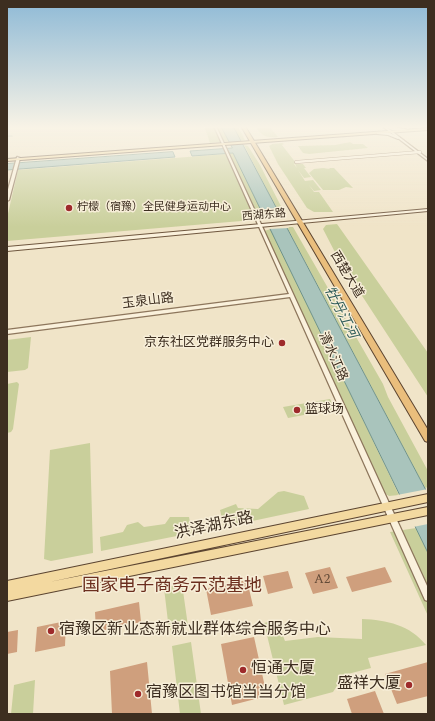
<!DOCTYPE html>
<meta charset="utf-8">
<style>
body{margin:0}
#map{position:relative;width:435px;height:721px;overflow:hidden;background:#f0e4c8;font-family:Spectral,serif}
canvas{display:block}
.frame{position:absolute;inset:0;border:8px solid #3d2e20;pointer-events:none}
</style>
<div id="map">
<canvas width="435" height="721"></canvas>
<div class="frame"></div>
</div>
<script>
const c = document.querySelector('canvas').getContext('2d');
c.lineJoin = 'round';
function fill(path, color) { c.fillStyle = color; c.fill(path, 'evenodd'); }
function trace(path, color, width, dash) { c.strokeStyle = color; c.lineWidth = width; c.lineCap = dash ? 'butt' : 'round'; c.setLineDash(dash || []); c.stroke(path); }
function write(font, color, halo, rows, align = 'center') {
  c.font = font + ' Spectral,"Noto Sans SC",serif'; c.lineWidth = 3; c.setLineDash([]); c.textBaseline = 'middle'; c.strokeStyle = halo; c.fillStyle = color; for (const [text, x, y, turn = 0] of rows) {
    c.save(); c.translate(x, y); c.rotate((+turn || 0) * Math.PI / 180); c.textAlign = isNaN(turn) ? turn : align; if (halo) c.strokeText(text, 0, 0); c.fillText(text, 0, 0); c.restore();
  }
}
const green = new Path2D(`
 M204,126H238L245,140L210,143Z
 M255,126H269L278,137C265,138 262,136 255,126Z
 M350,142L353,144H363L368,148L309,154L303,153L298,146L335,145Z
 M282,143L284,144L282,145L296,163L294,164L297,168L295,164H303L306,168H304L311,177L304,178L298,170L305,181L313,180L321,190L314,191L309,185L314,192H319L333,212H314L307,208L278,164L269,146L272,144Z
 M244,145L248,146L260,165L286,216L281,217Z
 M233,153L265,218L257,217L228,154Z
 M226,154L255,219L253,220L7,241V218L18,170Z
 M323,168L330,169L329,168H334L353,188L346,187L339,190H323L309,173L314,169Z
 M337,224L428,353V397L340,262L323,229L326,225Z
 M287,227H293L383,384L388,397L428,471V487L425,488Z
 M271,229L399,495L389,496L384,493L264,231Z
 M31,337L28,368L25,370L7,372V340Z
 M17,382L19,384L13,429L11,432L7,433V384Z
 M330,399L335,409L288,418L283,407Z
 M90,443L93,553L51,561L44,559L50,450Z
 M284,491L304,496L309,509L224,527L220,510L236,504L238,508L258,509L278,492Z
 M170,517H189L192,533L101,551L100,537L123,532L127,525L138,522L144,527L165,524Z
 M416,528L428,553V616L390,532Z
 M182,584L188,626L169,630L164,588Z
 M362,619C387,620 410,625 426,645L368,658L371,668L344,675L333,692L284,705L264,623L277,620L281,637L283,636L285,641L318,637L362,639Z
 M191,642L201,714H180L172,646Z
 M35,680L33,714H11L14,685Z`);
const water = new Path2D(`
 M221,126H233L428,494V553L233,153L192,156L190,151L232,148Z
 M173,152L175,157L7,170V164Z`);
const pier = new Path2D(`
 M283,216L289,228L268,229L263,218Z
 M428,489V524L413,527L397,495Z`);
const stream = new Path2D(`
 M7,136H12`);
const building = new Path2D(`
 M330,567L338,588L313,594L305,573Z
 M385,567L392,582L352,592L346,577Z
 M288,571L293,588L268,594L263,576Z
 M247,580L253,606L211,615L206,589Z
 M139,602L141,622L96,632L95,612Z
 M66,621L65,646L35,652L37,627Z
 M18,630L17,652L7,654V632Z
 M254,637L267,696L232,705L221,644Z
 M147,662L152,714H112L110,671Z
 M428,662V696L397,704L385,674Z
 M375,691L384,714H352L347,699Z`);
const minor = new Path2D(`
 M296,162L420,152`);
const tertiary = new Path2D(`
 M214,126H216L428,588V601L425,600L290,297L7,334V330L289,294Z
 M382,126H385L428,159V161Z
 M17,157L20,158L9,200L7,201V193Z`);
const secondary = new Path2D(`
 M385,126L405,129L407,130C400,132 392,130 385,128Z
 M377,132L390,133L400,138L398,139L388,135L377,134Z
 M428,209V211L7,251V247Z`);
const primary = new Path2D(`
 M428,128V130L7,161V159Z
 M428,494V502L49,582L428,507V515L7,601V581Z`);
const trunk = new Path2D(`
 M241,126H245L428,430V442L425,441Z`);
const markers = [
 [69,208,4,"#9e2a2b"],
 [282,343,4,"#9e2a2b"],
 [297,410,4,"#9e2a2b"],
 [51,631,4,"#9e2a2b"],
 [243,670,4,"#9e2a2b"],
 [409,685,4,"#9e2a2b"],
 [138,694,4,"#9e2a2b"]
];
const farPoinames = [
 ["柠檬（宿豫）全民健身运动中心",77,208]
];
const farStreetnames = [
 ["西湖东路",264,216,-5]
];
const streetNames = [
 ["西楚大道",346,275,59],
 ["玉泉山路",148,302,-7],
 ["清水江路",332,357,66]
];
const poiNames = [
 ["京东社区党群服务中心",274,343],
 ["篮球场",305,410,"left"]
];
const nearNumbernames = [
 ["A2",322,580]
];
const waterNames = [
 ["牡丹江河",340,313,63]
];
const nearStreetnames = [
 ["洪泽湖东路",214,527,-12]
];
const nearPoinames = [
 ["宿豫区新业态新就业群体综合服务中心",59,631],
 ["恒通大厦",251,670],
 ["盛祥大厦",401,685,"right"],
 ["宿豫区图书馆当当分馆",146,694]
];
const nearQuarternames = [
 ["国家电子商务示范基地",172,587]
];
fill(green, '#c9cf9b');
fill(water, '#a9c4bc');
trace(water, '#6f938a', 1);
fill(pier, '#f0e4c8');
trace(stream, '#6f938a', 1);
fill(building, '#cf9f7d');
trace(minor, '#8d765c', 3.5);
trace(tertiary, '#8d765c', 2.5);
trace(secondary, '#6f573f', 2);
trace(primary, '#5b4430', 2);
trace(trunk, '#5b4430', 2);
trace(minor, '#faf1dc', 2.5);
fill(tertiary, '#faf1dc');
fill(secondary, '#faf1dc');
fill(primary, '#f3d9a0');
fill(trunk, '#eabe7c');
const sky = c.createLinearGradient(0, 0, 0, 227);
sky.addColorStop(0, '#8fbad6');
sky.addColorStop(0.56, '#f8f3e6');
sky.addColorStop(1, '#f8f3e600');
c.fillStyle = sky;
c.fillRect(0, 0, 435, 227);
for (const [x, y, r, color] of markers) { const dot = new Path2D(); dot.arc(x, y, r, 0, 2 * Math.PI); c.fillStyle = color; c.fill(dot); trace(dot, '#f7eed8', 1.5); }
write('11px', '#3d2e20', '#f7eed8', farPoinames, 'left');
write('11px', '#3d2e20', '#f7eed8', farStreetnames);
write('13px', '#3d2e20', '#f7eed8', streetNames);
write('13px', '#3d2e20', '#f7eed8', poiNames, 'right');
write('13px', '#624a37', null, nearNumbernames);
write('italic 14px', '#2f5d5a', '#f7eed8', waterNames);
write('16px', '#3d2e20', '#f7eed8', nearStreetnames);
write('16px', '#3d2e20', '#f7eed8', nearPoinames, 'left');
write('18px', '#6b2e1e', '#f7eed8', nearQuarternames);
</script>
